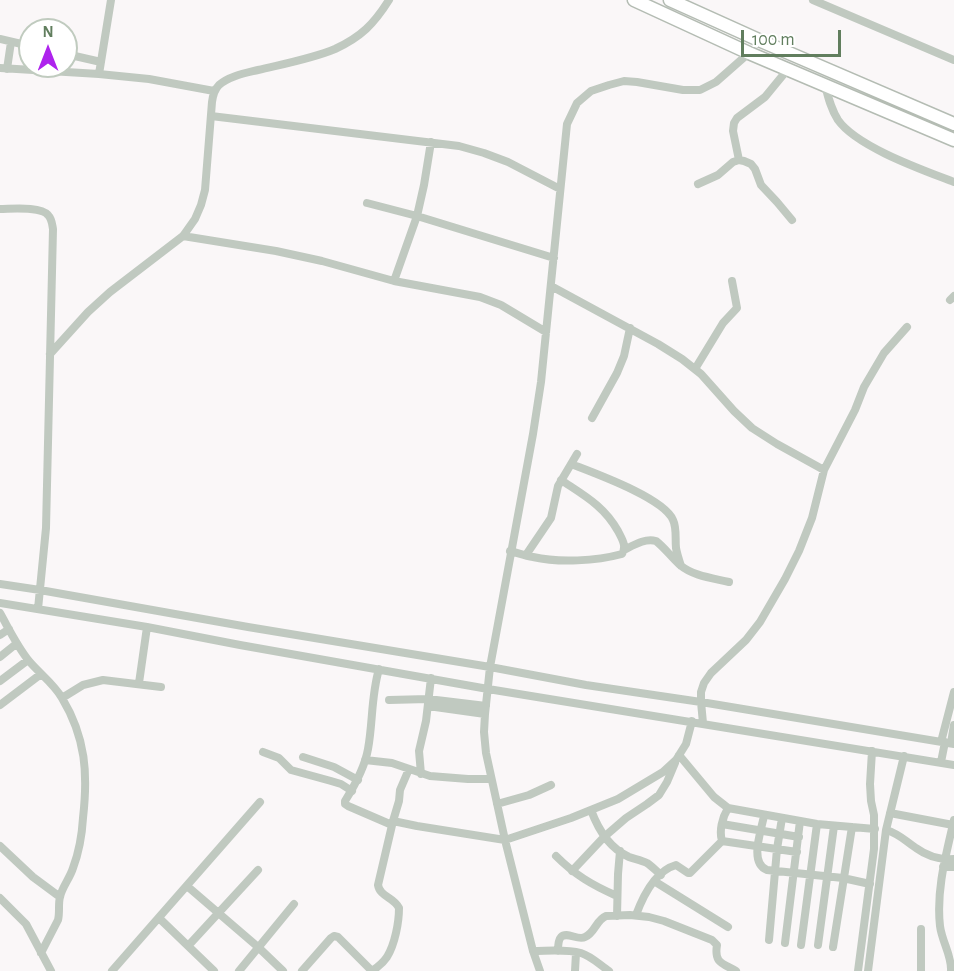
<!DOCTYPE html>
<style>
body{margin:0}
#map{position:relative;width:954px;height:971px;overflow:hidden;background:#faf7f8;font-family:"Alegreya Sans",sans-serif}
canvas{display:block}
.north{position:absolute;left:18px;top:18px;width:60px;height:60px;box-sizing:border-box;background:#fff;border:2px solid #c0cbbf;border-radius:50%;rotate:0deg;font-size:16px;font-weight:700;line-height:24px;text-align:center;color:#617e5e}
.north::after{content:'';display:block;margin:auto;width:21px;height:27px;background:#ae23ed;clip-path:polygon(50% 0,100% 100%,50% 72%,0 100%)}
.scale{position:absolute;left:741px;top:30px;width:100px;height:27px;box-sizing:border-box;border:3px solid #617e5e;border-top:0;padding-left:8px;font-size:18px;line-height:21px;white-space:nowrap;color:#617e5e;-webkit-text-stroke:4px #fff;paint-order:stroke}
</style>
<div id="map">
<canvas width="954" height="971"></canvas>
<div class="north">N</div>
<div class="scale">100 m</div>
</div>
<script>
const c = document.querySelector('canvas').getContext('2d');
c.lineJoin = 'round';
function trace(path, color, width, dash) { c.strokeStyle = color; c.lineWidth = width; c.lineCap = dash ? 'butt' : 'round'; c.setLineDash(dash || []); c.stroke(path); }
const minor = new Path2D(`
 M813,0L954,60
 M0,39L30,46
 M66,54L101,62
 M0,68L99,74L149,79L214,91
 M7,69L11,42
 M99,74L111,0
 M825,85C828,97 831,109 838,120C857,147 923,170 954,182
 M211,116L459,146L484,153L508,162L560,189
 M739,160L733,131L734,123L737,118L765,97L788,69
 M698,184L718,175L733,162L739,160L744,161L751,164L755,169L761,185L777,202L792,220
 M367,203L417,216L554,258
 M0,209C12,209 40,206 48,215C52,219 52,224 53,229L46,528L38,609
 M183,236L276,251L322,261L394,281L480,297L501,305L546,332
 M394,281L417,216L424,185L431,142
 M551,286L658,344L682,359L701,374L734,411L752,428L777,444L824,470
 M950,300L954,296
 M50,354L88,312L110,292L183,236L195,219L201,205L205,190L212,102C213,95 214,90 219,85C229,76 246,73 258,70C283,64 311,59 335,49C361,37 374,24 389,0
 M695,369L723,323L737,308L732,281
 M592,418L617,373L624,356L630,328
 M571,464C594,473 664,498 673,520C677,528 675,539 676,548C677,554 679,560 681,566
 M624,550C634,545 645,538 656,541C665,548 671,557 680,565C693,576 712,578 729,582
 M510,551C518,553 525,556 533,557C559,563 596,561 622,554C627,546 622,539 618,531C604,506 585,496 561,480
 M526,555L551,518L558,486L577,454
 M0,584L40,590L248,627L490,667L586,685L701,702L954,744
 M0,603L147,627L240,645L488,689L954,765
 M0,613C9,629 17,646 29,661C39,673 54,684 62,698C86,738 88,774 83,818C82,835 79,852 73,868C70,878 62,887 60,897C58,904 60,912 58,920L41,953
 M0,635L9,629
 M0,657L16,644
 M379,669C371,696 373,722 368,749C365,767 355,785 345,801V804L348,806L392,825
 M0,681L28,660
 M139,683L147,627
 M62,698L83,685L103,680L161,687
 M389,700L428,699L486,706
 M0,705L41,674
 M428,706L485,714
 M703,723L701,702V692L704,683L711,673L746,640L760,622L785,579L799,551L812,518L824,470L855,410L864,387L884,353L907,327
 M941,742L954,692
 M951,743L954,725
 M263,752L279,758L291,770L331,781L341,784L352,791
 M679,755L714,797L728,808L817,824L875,829
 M303,757L334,767L358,780
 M365,760L392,763L430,776L468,779H491
 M941,762L945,742
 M421,774L419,751L426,721L431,678
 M497,804L529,795L551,785
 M728,808C722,818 719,831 722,841L797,852
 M591,810C598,829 609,848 629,857C634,859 641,860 647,863C652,866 656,871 661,875
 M890,813L953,825
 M764,816C761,831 749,863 767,870L843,878L870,884
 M393,821L417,826L505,840L571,818L618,799L663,772L676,760L686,744L692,721
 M722,824L799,837
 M886,830C900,834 905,841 916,848C927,856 941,860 954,859
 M0,846L33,877L60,897
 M556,856C575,875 592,885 617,896
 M943,867H954
 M572,871L604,837L626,818L647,804L659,795L667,782L675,763
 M654,881L728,927
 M187,886L258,947L283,971
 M0,898L26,924L51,971
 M636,915C643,896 655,871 676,865L688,873H690L722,841
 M617,916L618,874L620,851
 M159,918L214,971
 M769,940L777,849L782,818
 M785,943L800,821
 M801,945L817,824
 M818,945L834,826
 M188,946L258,870
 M833,947L852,827
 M533,951C548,951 566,949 581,953C591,956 600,965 609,971
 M558,951C558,947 558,940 561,937C567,931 578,941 585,937C595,933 596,920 606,916L630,915L649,917L664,921L712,940L717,945C714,963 722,963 736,971
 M112,971L260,802
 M239,971L294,904
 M302,971L331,938L334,936L338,937L372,971C378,967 383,963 387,957C395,944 399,922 399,908C394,897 380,897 378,885L393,821L399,801L400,790L409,769
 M540,971L533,951L505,840L486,753L484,732L485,714L490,667L533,434L541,382L567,124L577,103L591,91L609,85L624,81L637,82L683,90H700L716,82L749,53
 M575,971L576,953
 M858,971L874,849V815L871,801L870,784L872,751
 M868,971L886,830L904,756
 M921,971V929
 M951,971C952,956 942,942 940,926C936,890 946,855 954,820`);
const highway = new Path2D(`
 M634,0L749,53L954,140
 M670,0L761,41L954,124`);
trace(highway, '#b4bcb3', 15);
trace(minor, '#c0c9c0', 8);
trace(highway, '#fff', 12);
</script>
